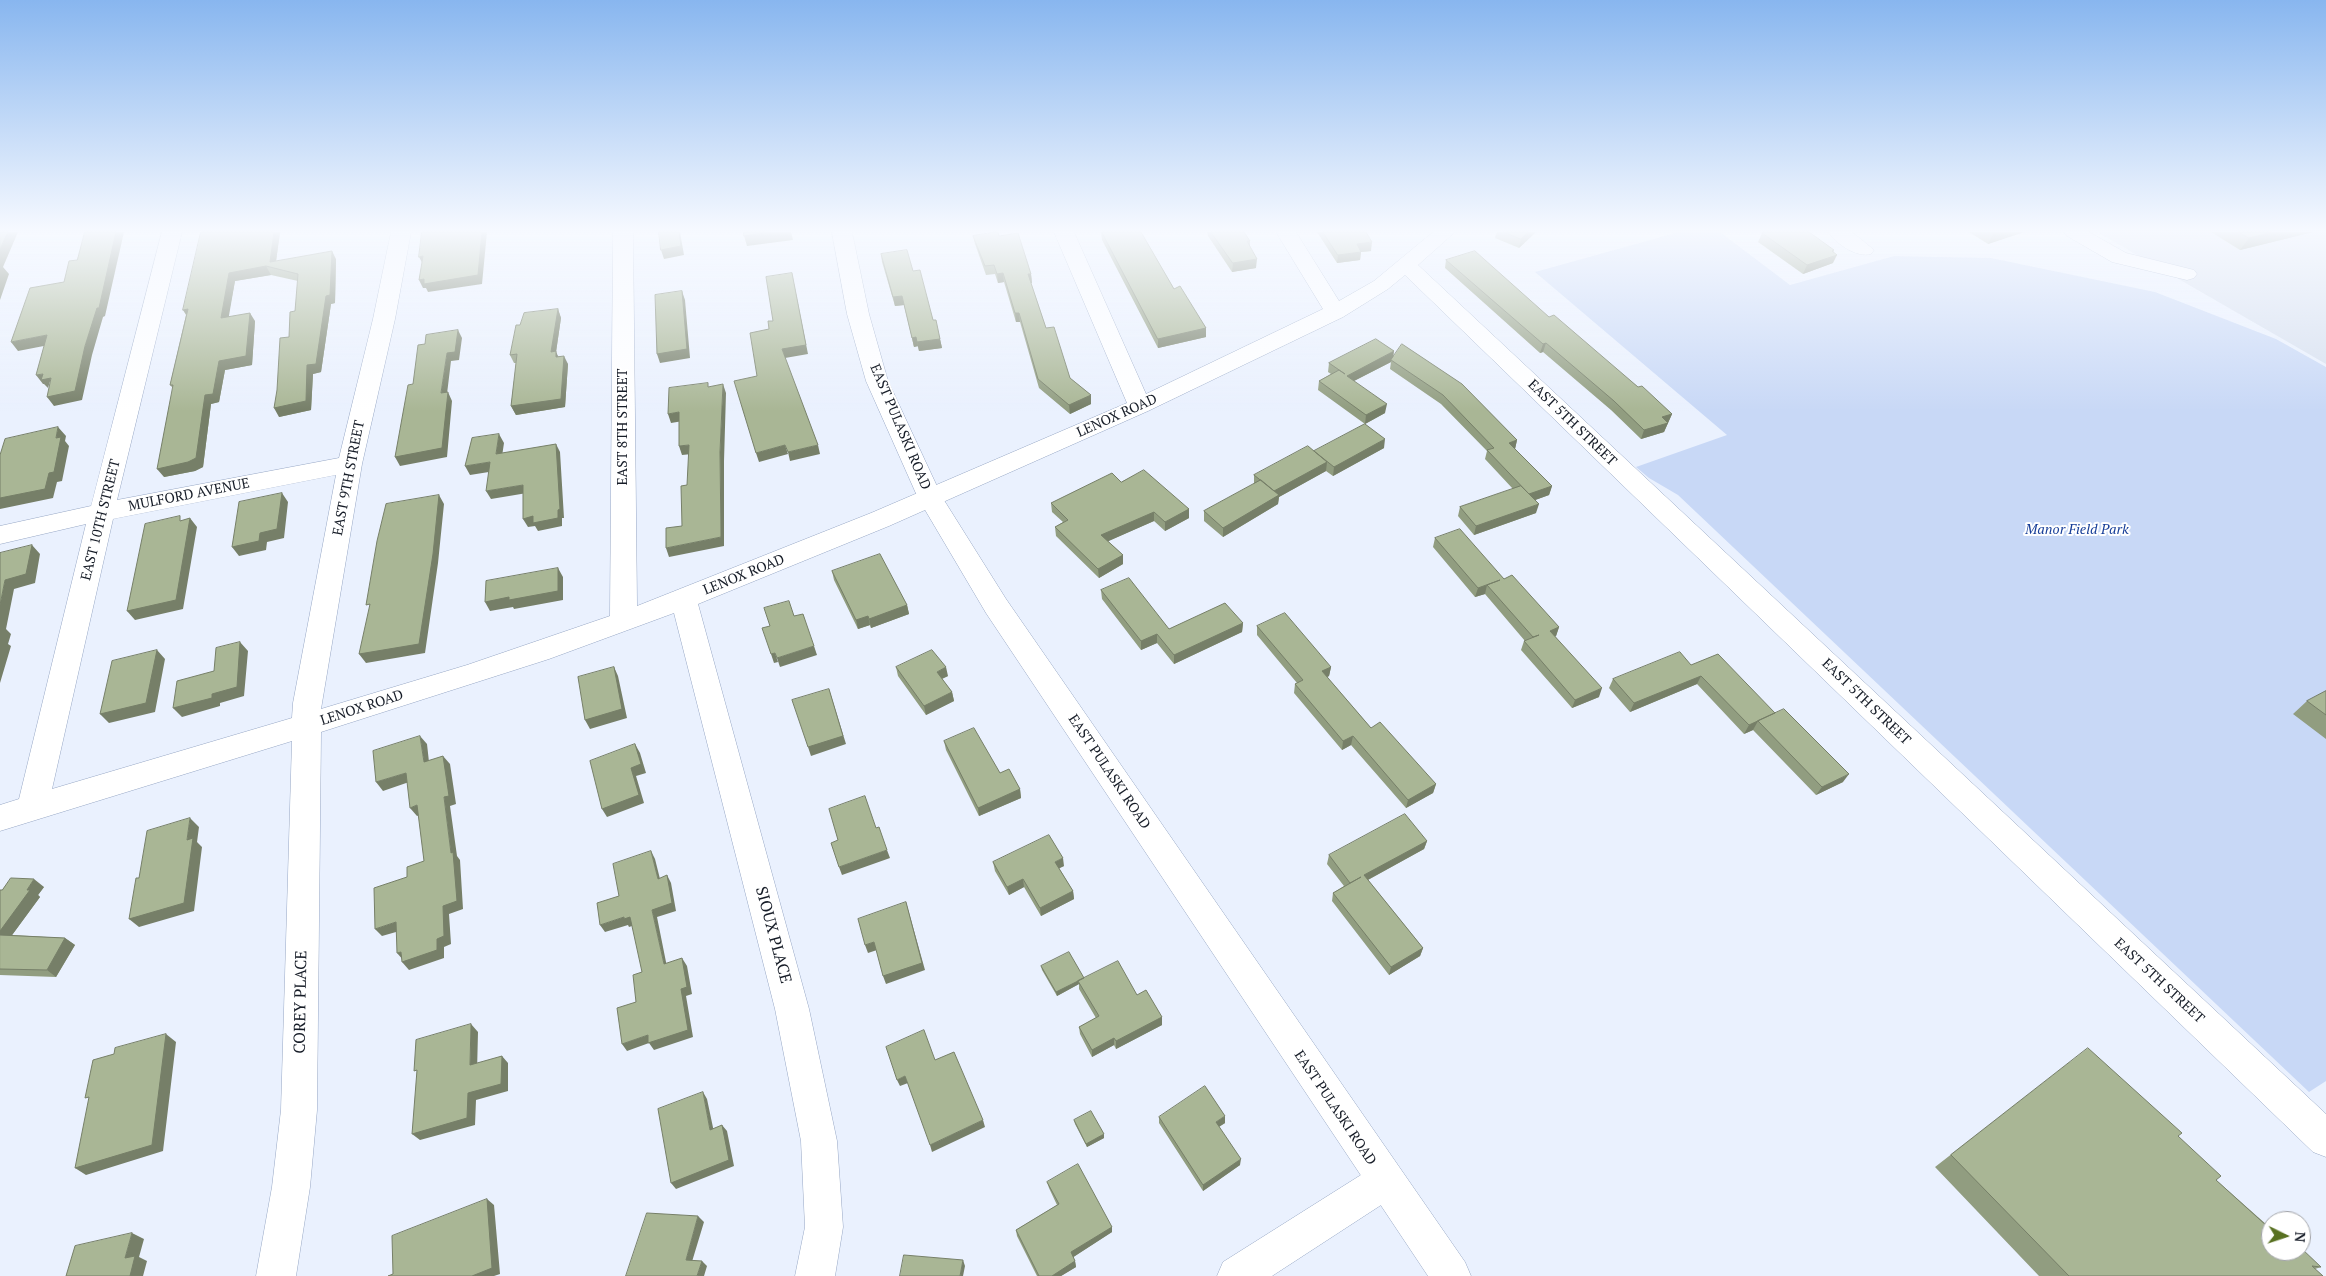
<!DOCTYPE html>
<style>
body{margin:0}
#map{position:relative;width:2326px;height:1276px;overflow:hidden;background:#eaf1fe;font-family:"PT Serif",serif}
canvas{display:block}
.north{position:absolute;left:2261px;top:1211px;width:50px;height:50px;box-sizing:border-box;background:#fff;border:1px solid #a2a4a9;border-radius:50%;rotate:94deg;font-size:14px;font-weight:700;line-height:20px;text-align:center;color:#161c27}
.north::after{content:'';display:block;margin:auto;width:18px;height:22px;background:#597122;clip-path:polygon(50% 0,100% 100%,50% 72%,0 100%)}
</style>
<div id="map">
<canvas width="2326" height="1276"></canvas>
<div class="north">N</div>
</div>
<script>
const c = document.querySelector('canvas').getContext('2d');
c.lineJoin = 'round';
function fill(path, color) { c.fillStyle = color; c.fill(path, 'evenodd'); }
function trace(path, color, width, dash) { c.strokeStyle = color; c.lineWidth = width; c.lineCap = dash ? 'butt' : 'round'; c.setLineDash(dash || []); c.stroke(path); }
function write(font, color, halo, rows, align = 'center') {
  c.font = font + ' "PT Serif",serif'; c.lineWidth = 4; c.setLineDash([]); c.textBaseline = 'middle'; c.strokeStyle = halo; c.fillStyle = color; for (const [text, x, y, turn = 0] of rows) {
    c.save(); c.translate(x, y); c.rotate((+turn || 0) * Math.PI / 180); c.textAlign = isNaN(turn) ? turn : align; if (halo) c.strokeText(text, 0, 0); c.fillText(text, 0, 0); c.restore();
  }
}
const built = new Path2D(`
 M2097,232H2326V364Z`);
const green = new Path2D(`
 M1679,232H1720L1790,285L1894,256L1991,258L2155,292L2276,339L2326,367V1081L2309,1092L1678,495L1649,478L1636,467L1727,435L1535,272Z`);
const minor = new Path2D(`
 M162,232H182L117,500L339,458L373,319L391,232H411L395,319L362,464L321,709L467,665L610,616L613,232H633L637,606L871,513L1127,403L1054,232H1074L1146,394L1323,309L1276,232H1296L1339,301L1374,281L1433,232H1455L1418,265L2326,1114V1157L2313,1152L1405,275L1388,289L1343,317L1148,411L889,526L698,604L809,1009L837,1141L843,1227L835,1276H795L805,1227L801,1141L775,1009L674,613L549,659L321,732L317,1110L310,1187L296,1276H256L272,1187L281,1110L292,741L0,831V805L19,799L86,524L0,544V526L91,506ZM336,475L293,703L292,718L52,789L113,519Z
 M1828,232H1852L1874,250L1871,254C1857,258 1836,244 1828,232Z
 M2064,232H2089L2126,253L2194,270L2197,274L2194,278L2187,280L2112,262L2067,236Z
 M1385,1162L1398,1168L1404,1181L1398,1194L1272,1276H1217L1223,1262L1372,1168Z`);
const major = new Path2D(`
 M832,232H852L869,314L888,381L942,497L1006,599L1465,1262L1471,1276H1428L986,613L918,498L866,381L847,314Z`);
const wall = new Path2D(`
 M280,232L276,261L336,259L335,303L331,304L321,372L313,374L311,410L279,417L289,337L295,311L298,281L271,275L235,281L228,317L255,321L252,365L225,370L219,402L211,404L203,467L195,471L164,477L173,388L170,385L186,315L183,310Z
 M1101,232H1141L1174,289L1206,328V337L1158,348L1102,240Z
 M1207,232H1244L1250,241V246L1256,268L1232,272L1208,236Z
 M1317,232H1366L1371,251L1361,252L1360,260L1337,263Z
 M1497,232H1536L1519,248L1495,238Z
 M1969,232H2024L1988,244Z
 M2211,232H2313L2240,250Z
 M1762,233L1834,252L1833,263L1803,274L1758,242Z
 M973,236H999L1031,274L1032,283H1031L1046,328L1070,378L1091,395V404L1070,414L1039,388L1020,322H1016L1004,282L998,283L995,274L986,275L975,244Z
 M881,254L913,271L940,339L942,348L919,351L918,346L914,347L904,305L895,306L882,262Z
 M1446,260L1549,317L1638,387L1672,414L1664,432L1641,439L1611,410L1543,352L1540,353L1445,268Z
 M558,309L561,318L556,352L558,357L568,364L565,407L516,415L511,406L516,363H514L510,355L520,325Z
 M1394,356L1517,440L1515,449L1552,486L1549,495L1535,500L1536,513L1474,535L1458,516L1460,507L1513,489L1485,459L1487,451L1441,404L1390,369L1391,362L1354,381L1385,413L1365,424L1384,448L1333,476L1326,471L1279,497L1278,504L1223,537L1204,521V511L1254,484V475L1314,452L1365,424L1318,390L1319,381L1331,374L1328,372L1329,363Z
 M1121,482L1189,509V518L1165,531L1154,521L1108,541L1123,555V564L1099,578L1056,536L1055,527L1063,522L1052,512L1051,503Z
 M1435,538L1504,579L1559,627L1556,636H1555L1599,697L1572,708L1521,650L1524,641H1525L1485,594L1475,597L1433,547Z
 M832,571L907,605L909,614L871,628L870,625L858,629L834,580Z
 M1101,590L1169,629L1243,623L1242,632L1174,664L1157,643L1141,650L1102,599Z
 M1257,626L1331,667L1329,676L1327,677L1371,728L1436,784L1433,793L1406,808L1351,745L1342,750L1294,693L1295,684L1297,683L1257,635Z
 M1691,665L1775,713L1843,782L1816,795L1753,730L1744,734L1697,684L1630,712L1609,688L1613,679Z
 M896,667L948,676L942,679L952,692L954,701L926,715L898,676Z
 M2326,691V739L2293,714L2307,701Z
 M944,741L1000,773L1020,789L1021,798L979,816L946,750Z
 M1427,841L1424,849L1368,880L1423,948L1420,956L1389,975L1332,901L1333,893L1344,886L1327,864L1329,855Z
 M993,862L1064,866L1059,868L1073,891L1074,899L1041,916L1024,887L1009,895L995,871Z
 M44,887L38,895L40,897L12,935L65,938L75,945L56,977L0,975V890Z
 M1041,966L1084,978L1137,995L1162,1017V1025L1116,1049L1114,1045L1092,1057L1080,1034L1079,1027L1096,1018L1079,989V984L1057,996L1042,970Z
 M2070,1062L2178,1136L2216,1180L2267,1225L2271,1223V1251L2321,1267L2315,1269L2323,1276H2039L1935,1167Z
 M1159,1117L1225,1123L1219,1127L1240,1165L1203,1191L1159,1123Z
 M1074,1120L1104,1138L1087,1147L1075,1124Z
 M1047,1182L1112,1227V1232L1073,1257L1075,1261L1076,1267L1061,1276H1037L1017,1236L1016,1230L1057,1205L1049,1188Z`);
const shadedWall = new Path2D(`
 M8,232H18L3,267L9,274L0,300V249Z
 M116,232H124L105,316L103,317L92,355L82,400L54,406L47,397L85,346Z
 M274,232H280L275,269L270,262Z
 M482,232H487L482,284L428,292L426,288H423L419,280Z
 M679,232H680L684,255L664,259L661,250Z
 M769,232H791L793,240L747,246L744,236Z
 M1528,232H1536L1519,248L1521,239Z
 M1994,232H2024L1988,244Z
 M2273,232H2313L2240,250L2249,238Z
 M1372,242L1371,251L1361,252L1360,260L1337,263L1338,255L1357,244Z
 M1834,250L1832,256L1837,255L1833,263L1803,274L1807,265Z
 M332,251L336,259L335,303L331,304L321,372L313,374L311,410L279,417L274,408L307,365Z
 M423,256L424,266L419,257Z
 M1257,259L1256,268L1232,272L1233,263Z
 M266,266L271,275L235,281L227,327L221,318L229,273Z
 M792,273L808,354L785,358L782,349Z
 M1003,273L1004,282L998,283L997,274Z
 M1028,274H1031L1032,283H1029Z
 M682,291L685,300L690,358L660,363L657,354Z
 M902,296L904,305L895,306L893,297Z
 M188,309L189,318L183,310Z
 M558,309L561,318L556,352L560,360L551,352Z
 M250,313L255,321L252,365L225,370L219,402L211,404L203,467L195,471L164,477L157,469L205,395L219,361Z
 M1015,313H1019L1020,322H1016Z
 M1206,328V337L1158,348V339Z
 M458,330L462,338L459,360L451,361L446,402L441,393L447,353Z
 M47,335L54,344L18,351L11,342Z
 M916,337L918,346L914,347L912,338Z
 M940,339L942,348L919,351L917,342Z
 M1546,343L1543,352L1540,353L1543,344Z
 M1394,351L1393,360H1391V362L1346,385L1347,376Z
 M564,356L568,364L565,407L516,415L511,406Z
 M43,374L51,378L48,388L44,384H43L36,375Z
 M723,384L726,393L724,461V546L669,557L666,548L721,537L720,452Z
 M448,392L452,401L447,457L400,466L395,457Z
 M1091,395V404L1070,414L1069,405Z
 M1387,404L1385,413L1365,424L1366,415Z
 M679,412L683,421L671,423L668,414Z
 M1672,414L1664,432L1641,439L1644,430L1662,417Z
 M58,427L66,436L65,441L69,446L62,481L57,482L53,498L0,509V498L56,438Z
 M499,434L504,443L501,463L496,454Z
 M1385,439L1384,448L1333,476L1334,467Z
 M1517,440L1515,449L1509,443Z
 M556,444L560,452L564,518H562V526L538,531L535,526L528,527L523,519Z
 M689,445L692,454L682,455L679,446Z
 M785,445L788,454L759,462L756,453Z
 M818,445L820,454L790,461L788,452Z
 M490,462L495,471L470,475L465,466Z
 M1327,462L1326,471L1279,497L1278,504L1223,537V528L1274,491Z
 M523,485L527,493L491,499L486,491Z
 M1552,486L1549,495L1527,503L1529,494Z
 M282,493L288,502L284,538L267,542L266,550L239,556L232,547L260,533Z
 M439,495L444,504L438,563L425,653L366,663L359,654Z
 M1539,504L1536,513L1474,535L1476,526Z
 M1189,509V518L1165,531V522Z
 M1154,512V521L1102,544L1101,535Z
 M190,518L197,527L183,609L135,620L127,611Z
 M32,545L40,554L35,583L14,589L6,629L11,634L8,644L11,646L0,683V605L5,580Z
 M1123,555V564L1099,578L1098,569Z
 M558,568L563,577V600L514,609L513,607L490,611L485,602Z
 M1487,585L1485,594L1475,597L1478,588Z
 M907,605L909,614L871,628L869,619Z
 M868,616L870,625L858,629L856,620Z
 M1243,623L1242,632L1174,664V655Z
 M1559,627L1556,636L1547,640L1550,631Z
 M1157,634V643L1141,650V641Z
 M240,642L248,651L244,696L220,703V706L182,717L173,708L212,694Z
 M814,646L817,655L780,667L777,658Z
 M157,650L165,659L155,712L109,723L100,714Z
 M775,653L778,662L774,663L771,654Z
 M614,667L618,676L627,718L590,729L585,720Z
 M946,667L948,676L939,680L937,672Z
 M1331,667L1329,676L1321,680L1322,671Z
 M1701,676L1697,684L1630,712L1634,703Z
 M1602,688L1599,697L1572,708L1575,700Z
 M829,689L846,744L811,756L808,747Z
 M952,692L954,701L926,715L924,706Z
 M1758,721L1753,730L1744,734L1749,725Z
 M420,736L427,744L430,771L424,762Z
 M1353,736L1351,745L1342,750L1343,741Z
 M635,744L640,753L646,773L636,776L644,803L607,817L602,809L631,768Z
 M443,756L450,764L456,804L450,806L457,856L460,860L463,909L449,914L451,944L444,947V958L409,970L402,962L437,939L443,906L451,853L444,797Z
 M406,773L412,781L383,791L376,782Z
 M1849,774L1843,782L1816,795L1822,787Z
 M1436,784L1433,793L1406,808L1408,800Z
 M1020,789L1021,798L979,816L978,808Z
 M417,805L424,814L417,816L410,808Z
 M190,818L199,827L197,842L202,847L194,911L139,927L129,919L187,840Z
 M1427,841L1424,849L1362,883L1364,875Z
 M887,850L890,858L842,875L839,867Z
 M651,851L655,859L662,887L658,879Z
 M1063,858L1064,866L1056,870L1055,862Z
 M667,875L671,883L676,911L657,917L668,972L664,964L652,910Z
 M34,879L44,887L38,895L40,897L7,942L0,937V931Z
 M1023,879L1024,887L1009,895L1007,887Z
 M1073,891L1074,899L1041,916L1040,908Z
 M906,902L925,970L886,984L883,976Z
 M624,917H630L635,925L629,927L628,925L605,932L600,925Z
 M396,922L403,930L382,936L375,929Z
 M65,938L75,945L56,977L47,970Z
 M874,942L877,950L868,953L865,945Z
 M1423,948L1420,956L1389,975L1391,967Z
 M401,952L404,961L397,953Z
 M682,958L687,966L692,994L686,996L693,1037L654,1050L649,1043L627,1051L622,1044L648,1035L681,989Z
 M1084,978L1078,981L1079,984L1057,996L1056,992Z
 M1162,1017V1025L1116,1049V1041Z
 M471,1024L478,1032L477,1072L470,1065Z
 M166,1034L176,1042L163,1151L86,1175L75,1168Z
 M1114,1038V1045L1092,1057V1050Z
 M502,1056L508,1063V1091L476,1100L475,1125L420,1140L412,1134L468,1093Z
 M905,1076L908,1083L900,1086L897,1080Z
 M703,1092L707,1099L715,1137L710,1130Z
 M1225,1116V1123L1215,1129L1216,1122Z
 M983,1120L985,1127L932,1152L930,1145Z
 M722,1125L727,1131L734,1166L676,1189L671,1183Z
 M1104,1134V1138L1087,1147L1086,1144Z
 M1241,1159L1240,1165L1203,1191V1185Z
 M487,1199L494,1205L500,1274L494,1276H472Z
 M698,1216L704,1222L691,1265L686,1260Z
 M1112,1227V1232L1072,1258L1071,1252Z
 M132,1233L144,1239L139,1257L147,1261L143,1276H130L125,1258Z
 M963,1260L965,1266L963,1276H960Z
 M702,1261L707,1266L704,1276H697Z
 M1075,1261L1076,1267L1061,1276H1052Z`);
const building = new Path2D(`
 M0,232H8L0,249Z
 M85,232H116L99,308H97L85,346L75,391L47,397L51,378L41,380L43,374L36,375L47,335L11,342L30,288L64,282L69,261L77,260Z
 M201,232H274L270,262L332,251L330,295L326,296L316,364L307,365L306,401L274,408L277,390L280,338L289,337L290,312L295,311L298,274L266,266L229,273L221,318L250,313L246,356L219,361L213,394L205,395L196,458L188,462L157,469L173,385H170L188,309L183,310Z
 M422,232H482L478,275L424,284V279L419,280L423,256L419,257Z
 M659,232H679L681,246L661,250Z
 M744,232H769L744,236Z
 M995,232H998L999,236L1018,233L1031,274H1028L1046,328L1054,327L1070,378L1091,395L1069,405L1038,379L1019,313H1015L1003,273L997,274L994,265L985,266L973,236Z
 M1102,232H1141L1174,289L1180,286L1206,328L1158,339Z
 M1211,232H1244L1250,241H1247L1257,259L1233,263Z
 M1323,232H1366L1372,242L1357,244L1361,252L1338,255Z
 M1504,232H1528L1521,239Z
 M1765,232H1809L1834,250L1832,251L1837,255L1807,265L1762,233Z
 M2239,232H2273L2249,238Z
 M907,250L913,271L920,270L933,320H936L940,339L917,342L916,337L912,338L902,296L893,297L881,254Z
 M1475,251L1549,317L1554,315L1638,387L1642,386L1672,414L1662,417L1668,423L1644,430L1614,401L1546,343L1543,344L1446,260Z
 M792,273L806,345L782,349L818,445L788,452L785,445L756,453L734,381L757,376L750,333L769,329L768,321H773L766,277Z
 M682,291L687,349L657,354L655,295Z
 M558,309L551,352L556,351V357L564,356L561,399L511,406L517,354L510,355L516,325H520L524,313Z
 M458,330L455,352L447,353L441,393L448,392L442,448L395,457L408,385L413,384L418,345L425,344L426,335Z
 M1376,339L1394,351L1347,376L1387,404L1366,415L1319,381L1339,370L1345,374L1329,363Z
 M1402,344L1462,384L1517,440L1509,443L1552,486L1529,494L1487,450L1494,448L1443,395L1391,360Z
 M708,383V387L723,384L720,452L721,537L666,548V528L682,526L681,486L687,485L689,445L679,446V412L668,414L669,388Z
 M1365,424L1385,439L1334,467L1314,451Z
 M58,427L56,438L61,437L54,472L49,473L45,489L0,498V455L5,439Z
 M499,434L496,454L556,444L560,509L558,510V518L533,523V516L523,519V485L486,491L490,462L465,466L472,438Z
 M1308,446L1327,462L1274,491L1254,475Z
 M1144,470L1189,509L1165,522L1154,512L1101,535L1123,555L1098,569L1055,527L1068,520L1051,503L1112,473L1121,482Z
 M1261,480L1279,495L1223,528L1204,511Z
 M1521,486L1539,504L1476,526L1460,507Z
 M282,493L277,529L260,533L259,541L232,547L239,502Z
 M439,495L433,554L419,644L359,654L370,604L366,605L377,541L386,504Z
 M180,516V521L190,518L176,600L127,611L145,524Z
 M1460,529L1504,579L1512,575L1559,627L1550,631L1602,688L1575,700L1524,641L1539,635L1533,637L1487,585L1500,580L1478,588L1435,538Z
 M32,545L26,574L5,580L0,605V553Z
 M880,554L907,605L869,619L868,616L856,620L832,571Z
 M558,568V591L509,600V597L485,602L486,581Z
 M1129,578L1169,629L1225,603L1243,623L1174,655L1157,634L1141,641L1101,590Z
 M789,601L794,616L803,614L814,646L777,658L775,653L771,654L762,628L770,626L764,608Z
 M1285,613L1331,667L1322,671L1371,728L1380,722L1436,784L1408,800L1353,736L1343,741L1295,684L1303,680L1257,626Z
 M240,642L237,687L212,694V698L173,708L177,681L214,671L216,648Z
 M157,650L146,703L100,714L112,661Z
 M932,650L946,667L937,672L952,692L924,706L896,667Z
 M1680,652L1691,665L1718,654L1775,713L1749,725L1701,676L1634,703L1613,679Z
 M614,667L622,709L585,720L578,677Z
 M829,689L843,736L808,747L792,700Z
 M2326,691V715L2307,701Z
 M1784,709L1849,774L1822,787L1758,721Z
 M974,728L1000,773L1009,769L1020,789L978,808L944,741Z
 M420,736L424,762L443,756L449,796L444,797L451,853L453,852L457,901L443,906L444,936L437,939V950L402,962L401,952L397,953L396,922L375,929L374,888L407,877V867L424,861L417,805L410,808L406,773L376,782L373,751Z
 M635,744L641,764L631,768L639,795L602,809L590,761Z
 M865,796L876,828L879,827L887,850L839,867L831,843L838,840L829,809Z
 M1405,814L1427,841L1364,875L1423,948L1391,967L1333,893L1361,877L1350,883L1329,855Z
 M190,818L187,840L193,838L184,903L129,919L136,878H139L147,831Z
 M1049,835L1063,858L1055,862L1073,891L1040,908L1023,879L1007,887L993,862Z
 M651,851L658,879L667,875L672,903L652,910L664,964L682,958L687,987L681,989L688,1030L648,1043V1035L622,1044L617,1008L636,1002L633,975L642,972L630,917L624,919V917L600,925L597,903L619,896L613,864Z
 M11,878L34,879L27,890H30L0,931V890H2Z
 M906,902L922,963L883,976L874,942L865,945L858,919Z
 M0,935L65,938L47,970L0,969Z
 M1069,952L1084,978L1056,992L1041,966Z
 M1118,961L1137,995L1146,990L1162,1017L1116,1041L1114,1038L1092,1050L1079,1027L1099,1016L1078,981Z
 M471,1024L470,1065L502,1056L501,1084L468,1093L467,1118L412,1134L417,1070L414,1071L416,1040Z
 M924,1030L935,1060L954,1052L983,1120L930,1145L905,1076L897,1080L886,1047Z
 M166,1034L152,1145L75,1168L89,1097L85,1098L93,1060L114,1054L115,1048Z
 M2088,1048L2182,1133L2178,1136L2221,1176L2216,1180L2268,1227L2271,1224V1251H2301V1248L2321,1267L2312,1266L2323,1276H2069L1951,1155Z
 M1205,1086L1225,1116L1216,1122L1241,1159L1203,1185L1159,1117Z
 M703,1092L710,1130L722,1125L729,1160L671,1183L658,1109Z
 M1091,1111L1104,1134L1086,1144L1074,1120Z
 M1078,1164L1112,1227L1071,1252L1075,1261L1052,1276H1039L1016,1230L1059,1204L1047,1182Z
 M487,1199L492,1268L472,1276H388L393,1274L392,1236Z
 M647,1213L698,1216L686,1260L702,1261L697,1276H626Z
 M132,1233L125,1258L135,1256L130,1276H66L75,1246Z
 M904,1255L963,1260L960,1276H900Z`);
const streetNames = [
 ["LENOX ROAD",1117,416,-24],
 ["EAST 5TH STREET",1572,423,44],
 ["EAST 8TH STREET",623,427,-90],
 ["EAST PULASKI ROAD",900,427,67],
 ["EAST 9TH STREET",349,478,-79],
 ["MULFORD AVENUE",189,495,-11],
 ["EAST 10TH STREET",101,520,-76],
 ["LENOX ROAD",744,575,-22],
 ["EAST 5TH STREET",1866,702,44],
 ["LENOX ROAD",362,708,-18],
 ["EAST PULASKI ROAD",1109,772,56],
 ["EAST 5TH STREET",2159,981,43],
 ["EAST PULASKI ROAD",1335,1108,56]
];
const parkNames = [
 ["Manor Field Park",2077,530]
];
const nearStreetnames = [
 ["SIOUX PLACE",773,935,75],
 ["COREY PLACE",301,1002,-89]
];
fill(built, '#d7e0ef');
fill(green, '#c8d8f6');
trace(minor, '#97a7c5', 1);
trace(major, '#97a7c5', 1);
fill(minor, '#fff');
fill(major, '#fff');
fill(wall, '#919d80');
fill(shadedWall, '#767f68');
fill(building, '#a9b695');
trace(building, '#767f68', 1);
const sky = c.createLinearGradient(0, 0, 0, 411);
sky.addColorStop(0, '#88b6ef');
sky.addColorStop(0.56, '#f6f9ff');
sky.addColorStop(1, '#f6f9ff00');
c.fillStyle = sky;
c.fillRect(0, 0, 2326, 411);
write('14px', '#161c27', '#fff', streetNames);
write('italic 14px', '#173e98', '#fff', parkNames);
write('16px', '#161c27', '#fff', nearStreetnames);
</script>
